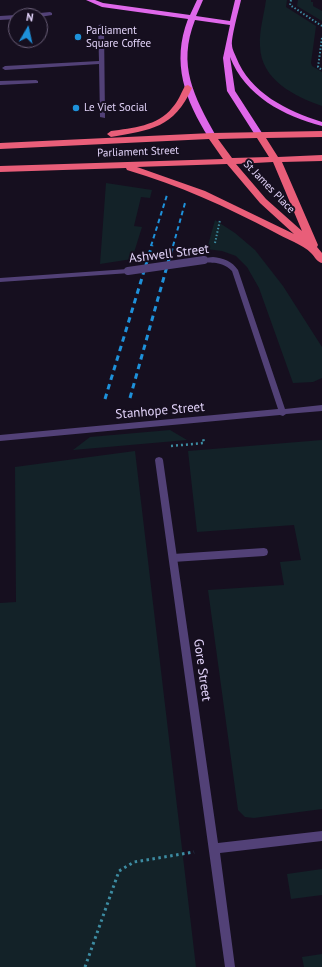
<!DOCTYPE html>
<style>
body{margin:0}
#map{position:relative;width:322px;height:967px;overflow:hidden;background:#160f1f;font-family:"PT Sans",sans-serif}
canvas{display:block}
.north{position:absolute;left:8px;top:8px;width:40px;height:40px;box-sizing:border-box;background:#160f1f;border:1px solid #685d76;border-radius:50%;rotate:9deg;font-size:11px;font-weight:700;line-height:16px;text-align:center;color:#e2d3f9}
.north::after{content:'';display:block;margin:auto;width:14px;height:18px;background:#1e91da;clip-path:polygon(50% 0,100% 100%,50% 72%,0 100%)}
</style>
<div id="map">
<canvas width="322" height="967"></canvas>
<div class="north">N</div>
</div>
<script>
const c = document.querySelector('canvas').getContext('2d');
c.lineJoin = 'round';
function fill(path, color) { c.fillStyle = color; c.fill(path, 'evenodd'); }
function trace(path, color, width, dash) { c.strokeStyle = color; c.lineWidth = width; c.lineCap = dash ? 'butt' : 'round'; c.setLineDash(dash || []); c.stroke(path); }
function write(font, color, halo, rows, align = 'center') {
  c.font = font + ' "PT Sans",sans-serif'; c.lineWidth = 4; c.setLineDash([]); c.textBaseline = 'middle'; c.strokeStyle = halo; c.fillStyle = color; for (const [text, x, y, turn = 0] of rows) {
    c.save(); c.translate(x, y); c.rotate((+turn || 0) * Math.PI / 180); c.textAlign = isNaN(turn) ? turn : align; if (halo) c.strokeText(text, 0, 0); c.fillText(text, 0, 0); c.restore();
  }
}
const green = new Path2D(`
 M266,0H287L286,7L316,26L311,63L312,66L322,72V106C294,96 261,80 260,46C259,31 264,15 266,0Z
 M298,0H311V2H313V6L322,11V21L297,6Z
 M106,183L152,190L150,198L141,197L134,226L142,227L132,259L100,264Z
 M215,220L235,233L255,250L283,286L322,347V378L313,382L293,383L259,288L247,267L236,256L222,251L207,249Z
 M170,430L187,440L73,450L90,437Z
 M322,440V809L254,818L245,817L238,810L208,590L284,585L280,562L301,560L294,525L197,532L188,451Z
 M135,451L196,967H0V603L16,602L15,467Z
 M322,869V895L291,899L287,874Z
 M322,954V967H304L302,957Z`);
const pathFar2 = new Path2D(`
 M291,0L290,5L322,26
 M322,38L318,67L322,70
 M215,243L220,220`);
const pathFar1 = new Path2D(`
 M171,446L204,443L203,438`);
const path = new Path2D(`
 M85,967L119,871L134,862L194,852`);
const lane = new Path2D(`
 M36,80L38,81V83L0,85V81Z
 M264,548L267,549L268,552L267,555L264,556L173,562L170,561L169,558L170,555L173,554Z`);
const street = new Path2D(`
 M50,12L52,13V15L40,17L27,16L30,14Z
 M16,15L18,16H16V19L0,20V16Z
 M101,24L104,26L105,118L100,117L99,64L5,70L2,68L5,66L99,61L98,26Z
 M213,257C223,258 232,261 238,270L285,409L322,405V411L286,414L283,416L280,415L0,441V435L278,409L232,271C219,258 208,266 201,260L204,258Z
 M128,269L131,271L130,273L0,282V278Z
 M159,457L162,458L163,460L218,843L322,831V841L220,853L235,967H225L155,460L156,458Z`);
const primary = new Path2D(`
 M86,0H95L103,3L190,15L197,0H203L196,16L230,21L235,0H241C239,9 231,38 232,45C232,49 235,54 236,57C250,93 287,111 322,122V126C284,116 245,96 230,57L235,91L264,136L260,138H257L227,91L223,58L230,25L195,20C177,66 194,96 216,136L212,138H209C185,100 171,63 188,19L102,7Z`);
const highway = new Path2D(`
 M188,85L192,88C174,128 151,130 111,137L107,134L111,131C132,128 158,126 172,108C178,102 181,93 185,86Z
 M322,131V137L266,138L278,157L322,155V161L282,162L318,245L317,247L322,253V263C317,262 315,257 311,253C304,245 284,238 274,232C227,207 178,185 127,170L126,168L0,172V166L223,159L209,139L0,149V143L212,133ZM257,138L269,157L232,158L218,139ZM273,162L302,231L266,199L236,164ZM227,164L260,203L294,234L205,191L137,167Z`);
const railFar1 = new Path2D(`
 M151,246L167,195
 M173,246L185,203`);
const rail = new Path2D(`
 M130,398L173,245
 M105,399L152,245`);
const streetBridge = new Path2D(`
 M128,271L204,260`);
const markers = [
 [78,37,4,"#1e91da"],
 [76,108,4,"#1e91da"]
];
const farPoinames = [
 ["Parliament",86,31],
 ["Square Coffee",86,44],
 ["Le Viet Social",84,108]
];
const farStreetnames = [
 ["Parliament Street",138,152,-2],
 ["St James Place",269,187,46]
];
const streetNames = [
 ["Ashwell Street",169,254,-7],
 ["Stanhope Street",160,411,-5],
 ["Gore Street",202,670,82]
];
fill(green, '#132228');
trace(pathFar2, '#3d8ca2', 2, [1.5, 2]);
trace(pathFar1, '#3d8ca2', 2.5, [2, 3]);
trace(path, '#3d8ca2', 3, [2.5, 3.5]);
fill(lane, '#524177');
fill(street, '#524177');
fill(primary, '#df68ea');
fill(highway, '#e95e79');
trace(railFar1, '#1e91da', 2, [4.5, 3.5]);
trace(rail, '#1e91da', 3, [5.5, 4.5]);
trace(streetBridge, '#524177', 8);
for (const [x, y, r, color] of markers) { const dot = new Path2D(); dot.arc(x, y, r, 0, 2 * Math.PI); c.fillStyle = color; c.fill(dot); trace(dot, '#160f1f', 1.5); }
write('11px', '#e2d3f9', '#160f1f', farPoinames, 'left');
write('11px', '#e2d3f9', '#160f1f', farStreetnames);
write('13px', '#e2d3f9', '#160f1f', streetNames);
</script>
